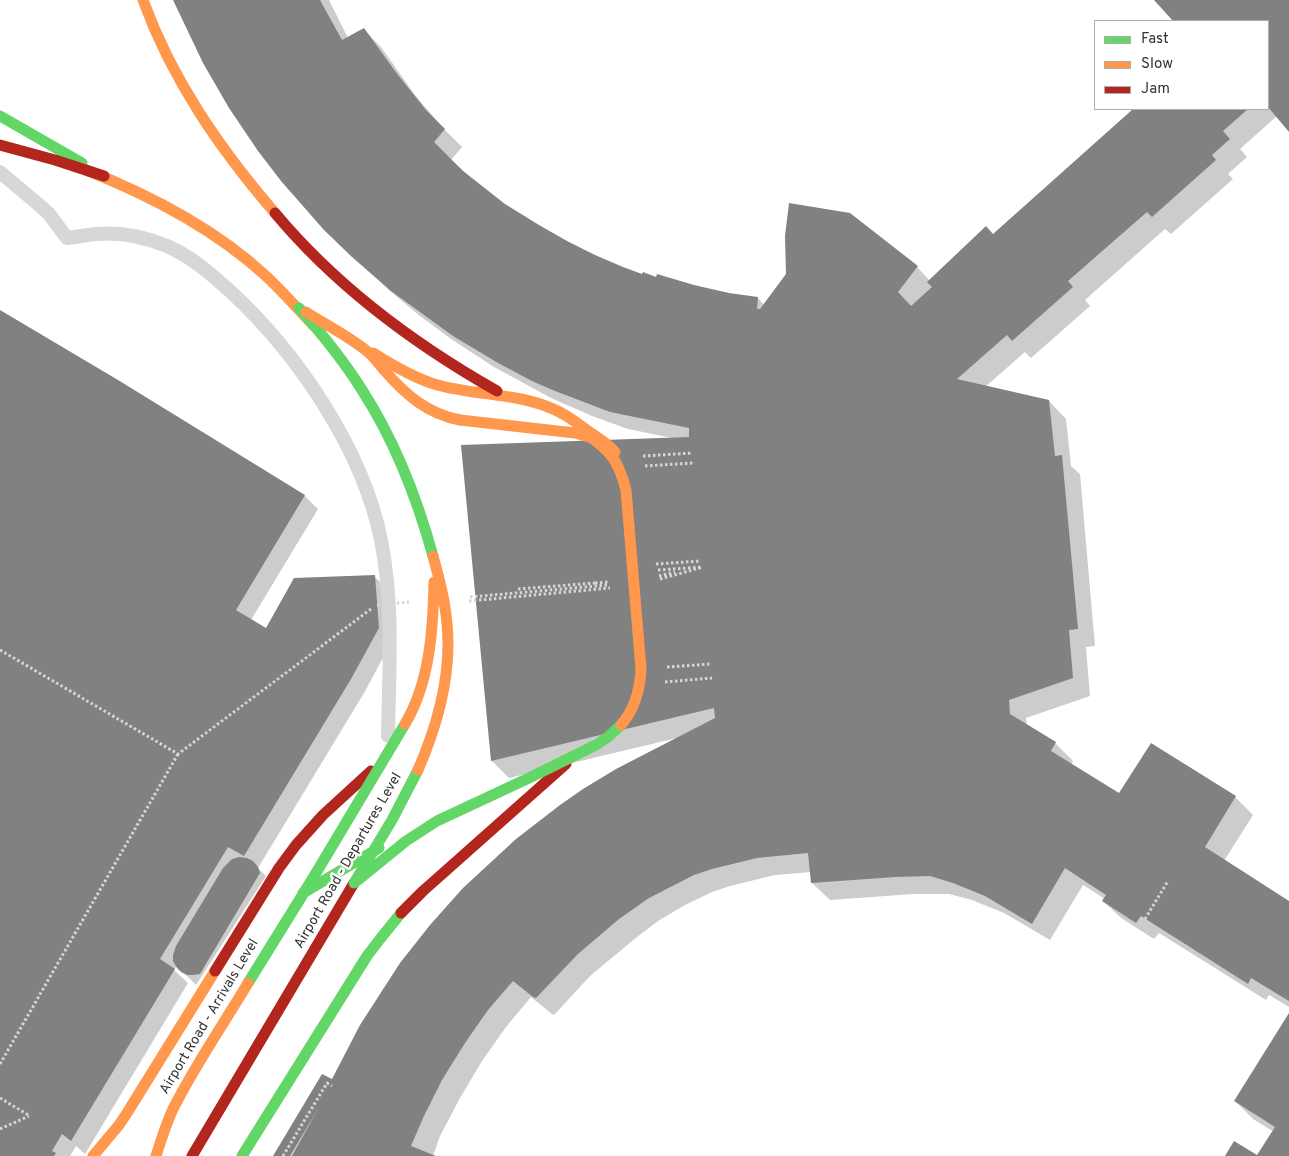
<!DOCTYPE html>
<style>
body{margin:0}
#map{position:relative;width:1289px;height:1156px;overflow:hidden;background:#fff;font-family:Overpass,sans-serif}
canvas{display:block}
.legend{position:absolute;left:1094px;top:20px;width:175px;height:90px;box-sizing:border-box;background:#fff;border:1px solid #adadad;margin:0;padding:6px 9px;list-style:none;font-size:15px;color:#333}
.legend li{display:flex;align-items:center;gap:10px;height:25px}
.legend b{width:25px;border:1px solid #adadad}
</style>
<div id="map">
<canvas width="1289" height="1156"></canvas>
<ul class="legend">
<li><b style="height:6px;background:#63d668"></b>Fast</li>
<li><b style="height:6px;background:#ff974d"></b>Slow</li>
<li><b style="height:6px;background:#b3261e"></b>Jam</li>
</ul>
</div>
<script>
const c = document.querySelector('canvas').getContext('2d');
c.lineJoin = 'round';
function fill(path, color) { c.fillStyle = color; c.fill(path, 'evenodd'); }
function trace(path, color, width, dash) { c.strokeStyle = color; c.lineWidth = width; c.lineCap = dash ? 'butt' : 'round'; c.setLineDash(dash || []); c.stroke(path); }
function write(font, color, halo, rows, align = 'center') {
  c.font = font + ' Overpass,sans-serif'; c.lineWidth = 5; c.setLineDash([]); c.textBaseline = 'middle'; c.strokeStyle = halo; c.fillStyle = color; for (const [text, x, y, turn = 0] of rows) {
    c.save(); c.translate(x, y); c.rotate((+turn || 0) * Math.PI / 180); c.textAlign = isNaN(turn) ? turn : align; if (halo) c.strokeText(text, 0, 0); c.fillText(text, 0, 0); c.restore();
  }
}
const shadow = new Path2D(`
 M175,0H329L348,38L363,29L381,47L415,95L443,128L462,147L451,160L479,185L518,214L547,231L595,256L643,276L729,294L758,298L764,305L917,267L930,281L993,235L1135,109H1268V21H1175L1156,0H1289V130L1277,116L1240,149L1247,157L1228,174L1233,179L1171,234L1165,229L1085,300L1090,306L1031,358L1025,352L985,387L1049,401L1066,419L1071,466L1080,474L1095,646L1086,647L1090,696L1026,718L1027,725L1055,743L1073,761L1071,765L1119,795L1235,797L1253,815L1224,861L1289,902V1007L1269,995L1266,1000L1159,933L1154,939L1121,918L1103,901L1105,899L1083,885L1050,940L1004,913L972,900L949,894H913L830,900L812,883L811,872L775,875L730,886L712,892L685,905L658,921L637,937L590,976L554,1015L552,1014L531,997L506,1027L482,1061L460,1098L440,1136L433,1156H274L332,1081L677,738L509,778L492,761L672,438L628,429L592,416L551,398L494,367L451,339L420,316L390,291L343,247Z
 M0,312L305,496L318,509L251,620L266,630L374,576L388,590L392,641L364,693L258,868L266,876L196,985L177,966L174,970L188,983L85,1154L76,1146L70,1156H0Z
 M1289,1016V1156H1258L1274,1132L1253,1119L1235,1101Z`);
const building = new Path2D(`
 M173,0H320L342,40L364,28L398,75L426,110L445,129L434,142L463,171L505,204L539,225L567,241L595,255L623,267L642,274L643,272L656,277L657,274L694,285L729,293L758,297L757,309H760L786,274L785,236L789,203L850,213L918,266L898,292L911,306L932,287L927,282L986,226L993,234L1133,109H1248L1223,131L1230,139L1212,155L1216,160L1152,217L1147,212L1068,281L1073,287L1012,341L1007,335L957,379L1049,400L1055,456L1062,455L1078,629L1069,630L1073,678L1009,700L1010,714L1056,742L1051,751L1119,793L1151,743L1236,796L1205,847L1289,901V1001L1251,978L1248,984L1141,916L1136,923L1102,901L1106,895L1065,868L1032,924L985,896L953,883L930,876L895,877L811,883L808,853L757,858L712,869L694,875L649,898L619,919L578,954L536,998L533,997L513,981L488,1010L465,1043L442,1080L423,1118L411,1146L436,1156H292L319,1107L290,1156H273L322,1074L332,1079L360,1025L400,963L430,925L463,888L516,839L560,805L583,789L616,769L715,718L714,708L491,761L461,445L689,437V428L610,412L550,389L532,381L498,363L453,336L391,291L352,257L324,230L281,181L258,151L229,108L203,63Z
 M1154,0H1289V132L1268,107V21H1173Z
 M0,310L118,380L305,495L236,610L266,628L294,578L375,575L379,628L351,679L244,856L228,847L160,959L175,969L71,1141L62,1134L52,1151L56,1153L54,1156H0Z
 M239,857L247,858L253,861L258,867L260,873L200,974L194,975H187L181,972L177,968L173,961V955L176,946L223,868L232,859Z
 M1289,1013V1156H1225L1234,1141L1257,1155L1275,1127L1234,1101Z`);
const path = new Path2D(`
 M643,456L693,453
 M656,564L701,561
 M659,576L675,572
 M660,579L703,567
 M518,589L595,583
 M469,601L610,588
 M0,650L178,754L371,609
 M665,682L712,678
 M1145,919L1168,881
 M0,1064L178,754
 M0,1098L30,1116
 M0,1129L29,1116
 M283,1156L327,1083L332,1086`);
const lane = new Path2D(`
 M0,172L38,204L49,214L67,238C76,237 87,235 96,234C120,232 145,237 167,246C192,257 211,274 231,292C298,354 363,450 381,540C394,605 389,671 388,736`);
const fast = new Path2D(`
 M0,116L82,163
 M303,893L379,848
 M242,1156L367,956L380,939L401,913`);
const slow = new Path2D(`
 M143,0C172,80 220,149 275,213
 M81,168C148,194 213,227 266,276C283,292 298,309 314,326
 M373,353C392,365 412,377 434,384C473,396 515,392 553,409C566,414 577,423 588,431C598,438 607,443 615,452
 M460,420L575,433L589,437
 M93,1156L119,1125L127,1113L215,971`);
const jam = new Path2D(`
 M275,213C336,286 414,344 497,391
 M401,913L423,891L566,764
 M215,971L279,868L296,845L323,815L371,771
 M192,1156L354,883`);
const pathBridge = new Path2D(`
 M645,466L693,463
 M658,570L703,567
 M595,583L609,582
 M470,597L608,585
 M377,605L409,602
 M667,667L711,664`);
const fastBridge = new Path2D(`
 M299,308C322,334 344,361 362,390C395,441 417,498 433,556
 M358,880L406,841L437,821L529,778L596,745L608,737L621,725
 M354,883L392,820L418,770
 M248,983L313,878L405,724`);
const slowBridge = new Path2D(`
 M306,312C326,325 350,337 368,352C374,357 379,364 384,370C405,394 427,414 460,420
 M593,439C614,455 619,464 626,490L641,669C640,690 635,709 621,725
 M405,724C430,682 433,630 434,582
 M418,770C438,724 452,674 447,624C445,600 439,578 433,556
 M156,1156C161,1140 166,1124 173,1109C195,1065 223,1025 248,983`);
const jamBridge = new Path2D(`
 M0,145L55,160L104,176`);
const streetNames = [
 ["Airport Road - Departures Level",349,861,-60],
 ["Airport Road - Arrivals Level",210,1017,-59]
];
fill(shadow, '#0003');
fill(building, '#818181');
trace(path, '#d6d6d6', 3, [2.5, 2.5]);
trace(lane, '#d7d7d7', 14);
trace(fast, '#63d668', 11);
trace(slow, '#ff974d', 11);
trace(jam, '#b3261e', 11);
trace(pathBridge, '#d6d6d6', 3, [2.5, 2.5]);
trace(fastBridge, '#63d668', 11);
trace(slowBridge, '#ff974d', 11);
trace(jamBridge, '#b3261e', 11);
write('14px', '#333', '#fff', streetNames);
</script>
